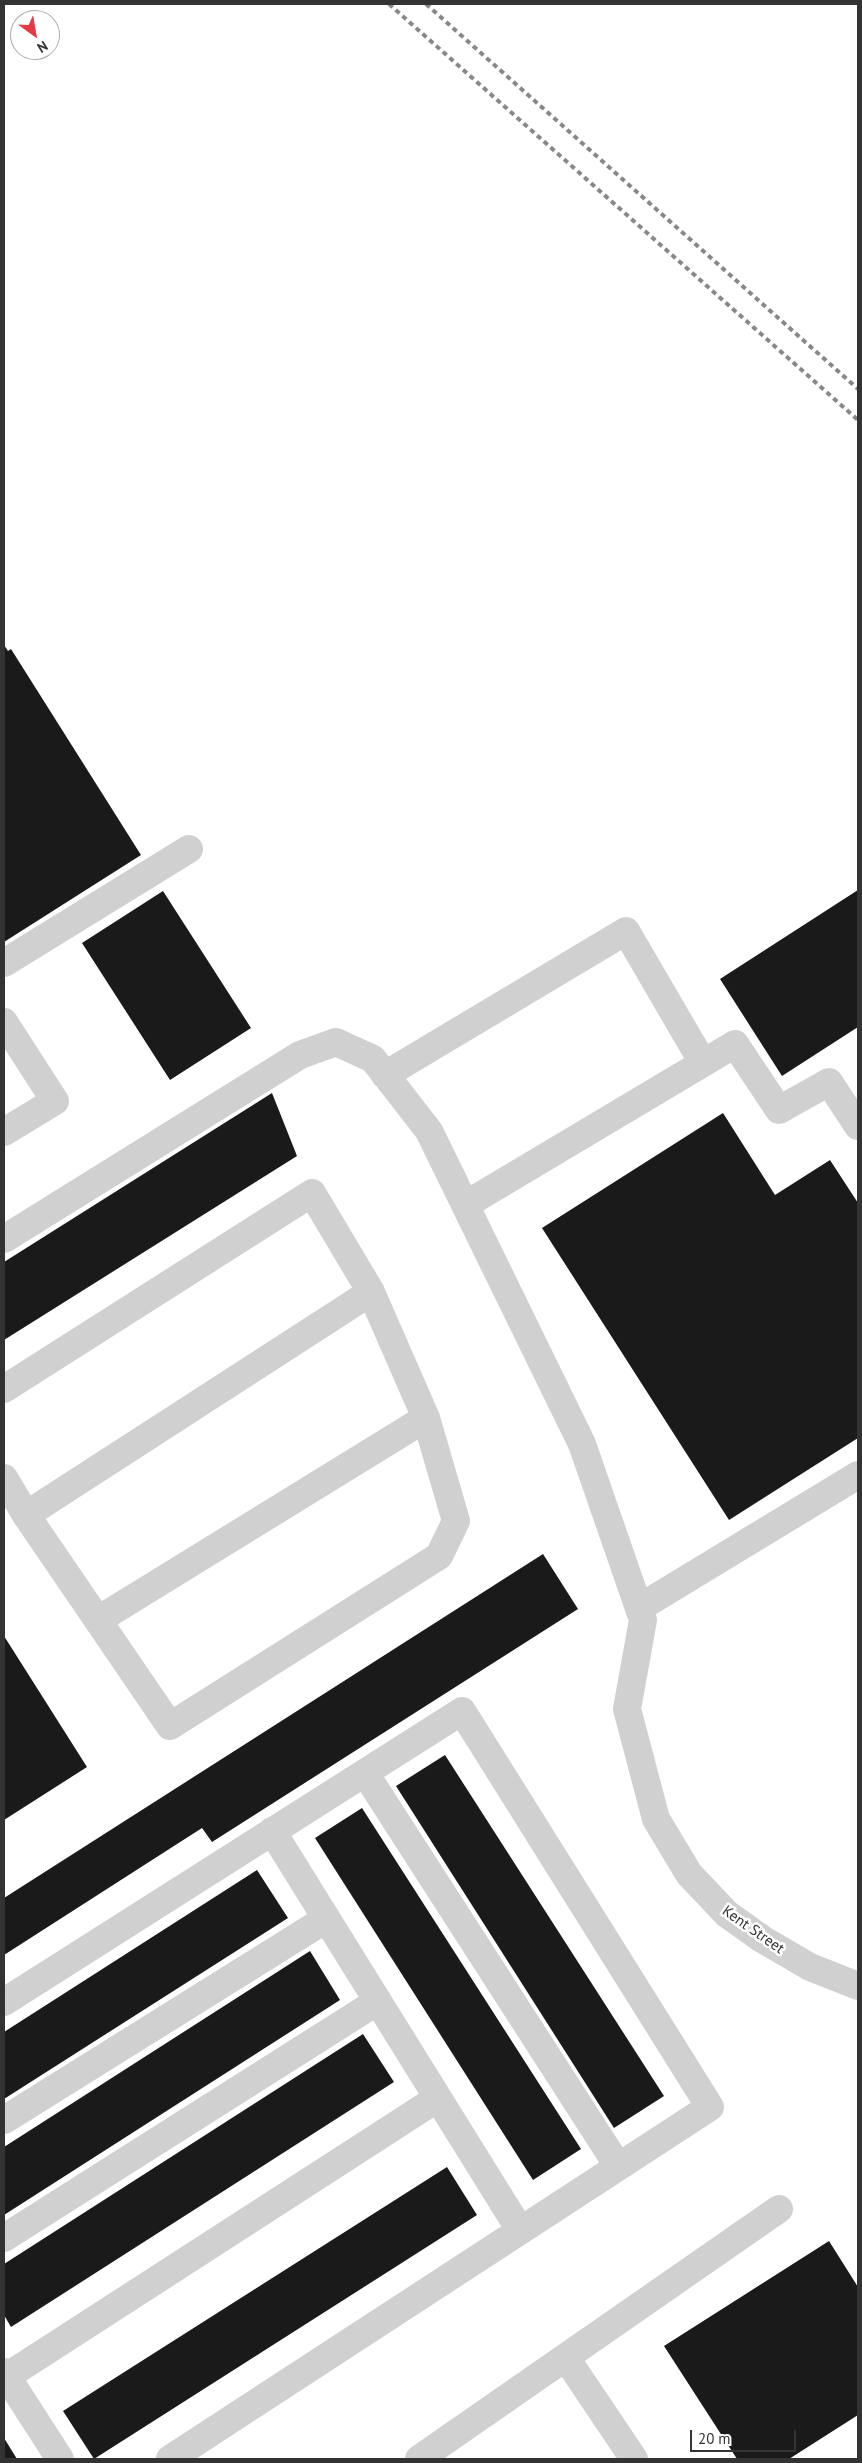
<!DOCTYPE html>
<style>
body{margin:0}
#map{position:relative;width:862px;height:2463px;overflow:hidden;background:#fff;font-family:"PT Sans",sans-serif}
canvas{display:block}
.frame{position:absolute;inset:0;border:5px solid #333;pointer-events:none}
.north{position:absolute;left:10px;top:10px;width:50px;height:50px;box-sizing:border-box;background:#fff;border:1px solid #adadad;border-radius:50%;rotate:148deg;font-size:14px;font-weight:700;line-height:20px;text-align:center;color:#333}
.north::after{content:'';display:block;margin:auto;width:18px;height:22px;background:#e63946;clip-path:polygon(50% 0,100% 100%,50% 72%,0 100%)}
.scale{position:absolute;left:690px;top:2430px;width:106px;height:22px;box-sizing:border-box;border:2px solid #333;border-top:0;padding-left:6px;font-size:15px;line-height:18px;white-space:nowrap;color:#333;-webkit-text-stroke:4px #fff;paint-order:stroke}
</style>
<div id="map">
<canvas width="862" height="2463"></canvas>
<div class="frame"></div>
<div class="north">N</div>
<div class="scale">20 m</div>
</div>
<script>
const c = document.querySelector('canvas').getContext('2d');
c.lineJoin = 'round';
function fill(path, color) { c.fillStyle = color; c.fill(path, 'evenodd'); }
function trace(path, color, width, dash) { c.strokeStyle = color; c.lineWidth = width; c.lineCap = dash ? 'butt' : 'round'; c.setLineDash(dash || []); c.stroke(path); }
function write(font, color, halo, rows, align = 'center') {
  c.font = font + ' "PT Sans",sans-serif'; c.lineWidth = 5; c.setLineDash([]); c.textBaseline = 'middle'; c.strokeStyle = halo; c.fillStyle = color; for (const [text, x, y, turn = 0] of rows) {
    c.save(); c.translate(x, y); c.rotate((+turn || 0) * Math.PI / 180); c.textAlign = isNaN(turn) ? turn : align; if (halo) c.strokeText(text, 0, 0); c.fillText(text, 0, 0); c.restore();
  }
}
const building = new Path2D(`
 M4,645L8,651L11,649L141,855L4,942Z
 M858,890V1027L782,1076L720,979Z
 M163,891L251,1028L170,1080L82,943Z
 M272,1093L297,1156L4,1340V1262Z
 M723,1113L775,1195L830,1160L858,1203V1438L729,1520L542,1228Z
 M543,1554L578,1609L212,1842L202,1828L4,1955V1898Z
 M4,1636L87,1767L4,1820Z
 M445,1755L664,2096L614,2128L396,1786Z
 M362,1808L581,2149L533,2180L315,1838Z
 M257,1870L288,1918L4,2099V2032Z
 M310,1951L340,2000L4,2215V2147Z
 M363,2034L394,2082L11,2327L4,2315V2264Z
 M447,2167L477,2215L94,2459L63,2411Z
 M829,2241L858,2287V2415L789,2459H737L664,2346Z
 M4,2438L17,2459H4Z`);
const minor = new Path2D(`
 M4,963L189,849
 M4,1022L55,1101L4,1132
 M385,1075L626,931L703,1063
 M465,1205L735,1044L779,1110L829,1082L858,1126
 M4,1239L300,1055L336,1042L373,1059L429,1131L582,1444L643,1620L627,1709L656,1819L689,1874L727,1914L762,1939L810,1967L858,1986
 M4,1389L312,1193L371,1292L426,1418L456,1521L439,1556L170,1726L26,1515L4,1478
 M26,1515L371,1292
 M639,1608L858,1475
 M98,1620L426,1418
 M365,1773L618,2166
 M272,1831L520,2230
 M4,2002L462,1711L710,2107L170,2459
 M4,2120L326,1919
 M4,2238L378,2001
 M566,2358L634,2459
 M4,2372L60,2459
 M6,2377L438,2098
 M419,2459L779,2209`);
const rail = new Path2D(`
 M389,4L858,420
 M426,4L858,389`);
const streetNames = [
 ["Kent Street",753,1930,35]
];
fill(building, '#1a1a1a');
trace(minor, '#d0d0d0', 28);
trace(rail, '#888', 4, [5, 4]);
write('15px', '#333', '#fff', streetNames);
</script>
